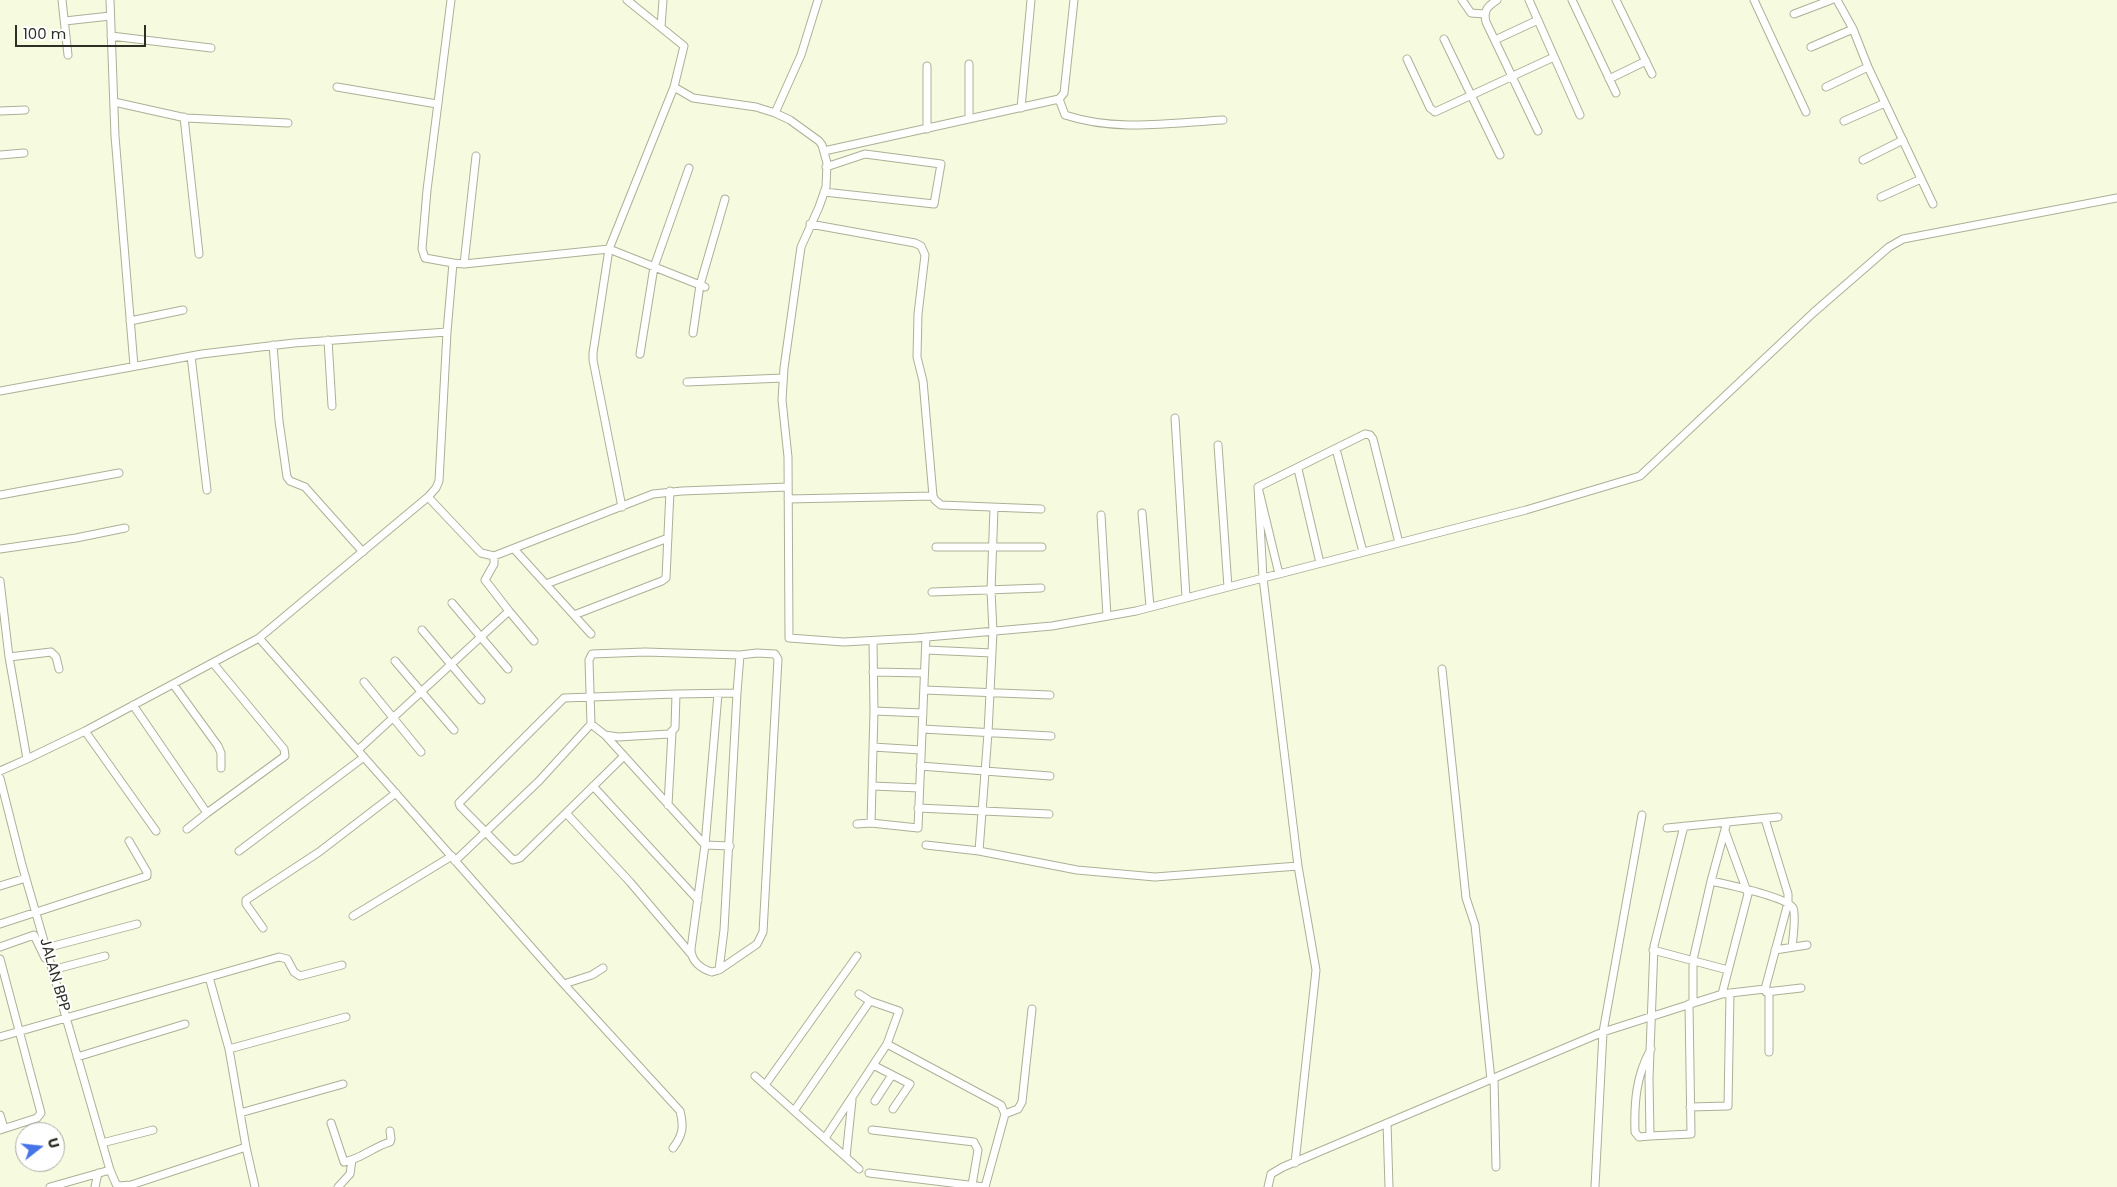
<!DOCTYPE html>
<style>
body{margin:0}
#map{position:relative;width:2117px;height:1187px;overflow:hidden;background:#f6fadf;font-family:Poppins,sans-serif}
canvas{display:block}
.north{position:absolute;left:15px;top:1122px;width:50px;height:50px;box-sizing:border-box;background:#fff;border:1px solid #ababa7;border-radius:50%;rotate:74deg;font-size:14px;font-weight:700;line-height:20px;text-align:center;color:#2d2e24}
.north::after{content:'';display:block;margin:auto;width:18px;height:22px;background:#4775e7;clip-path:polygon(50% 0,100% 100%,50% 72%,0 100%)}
.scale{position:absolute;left:15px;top:25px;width:131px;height:22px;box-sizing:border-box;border:2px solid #2d2e24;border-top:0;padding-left:6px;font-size:15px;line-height:18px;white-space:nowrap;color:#2d2e24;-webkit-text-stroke:4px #fff;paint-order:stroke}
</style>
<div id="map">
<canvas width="2117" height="1187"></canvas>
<div class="north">U</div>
<div class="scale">100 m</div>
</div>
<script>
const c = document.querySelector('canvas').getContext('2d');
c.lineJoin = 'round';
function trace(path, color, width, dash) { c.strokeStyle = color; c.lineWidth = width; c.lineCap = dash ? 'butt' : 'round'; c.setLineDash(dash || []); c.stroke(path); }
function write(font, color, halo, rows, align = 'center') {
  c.font = font + ' Poppins,sans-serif'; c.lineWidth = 4; c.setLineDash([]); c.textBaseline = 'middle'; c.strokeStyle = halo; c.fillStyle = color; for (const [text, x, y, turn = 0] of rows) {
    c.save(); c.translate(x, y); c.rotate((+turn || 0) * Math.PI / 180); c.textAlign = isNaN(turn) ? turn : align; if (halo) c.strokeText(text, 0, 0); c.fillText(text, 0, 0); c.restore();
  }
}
const minor = new Path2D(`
 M62,0L68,55
 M110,0L115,136L134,366
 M451,0L427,190L422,249L425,258L453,263
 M1462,0L1471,13L1485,14
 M1497,0C1488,6 1483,10 1486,22L1538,131
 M1529,0L1580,115
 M1572,0L1616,93
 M1616,0L1652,74
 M1754,0L1806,112
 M1837,0L1853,29L1868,67L1933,204
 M1794,14L1831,0
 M65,21L110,16
 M661,27L663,0
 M111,36L211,48
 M1444,39L1500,155
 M1495,40L1538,20
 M1811,47L1853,29
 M1407,59L1430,108L1435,112L1554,57
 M969,64V119
 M1609,79L1646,61
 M337,87L437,104
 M674,87L693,98L756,107L775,113L790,120L819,141L822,145L827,163L826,187L819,207L801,247L784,368L782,400L788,457L789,638L844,642L916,638L1052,626L1136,611L1263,578L1298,866L1316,970L1295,1163
 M1826,87L1868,67
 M1059,99L1065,115C1116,132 1170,123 1223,120
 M114,102L186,118L288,123
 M1021,108L1031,0
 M0,111L25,110
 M775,113L801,55L818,0
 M184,117L199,254
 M1844,121L1885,103
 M927,129V66
 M824,151L1059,99L1064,93L1074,0
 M0,155L24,153
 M1863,160L1903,140
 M824,192L934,204L941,164L865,154L826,167
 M1881,197L1921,179
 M464,264L476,156
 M130,321L183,310
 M693,333L700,285L725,199
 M328,340L332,406
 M273,345L279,421L287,477L290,481L305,487L363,552
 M640,354L654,267L689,168
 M191,356L207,490
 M687,382L783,378
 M0,391L202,354L294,343L447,332
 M1175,418L1186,597
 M1218,445L1228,587
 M1336,449L1363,552
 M1298,469L1320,563
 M1258,487L1365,434L1370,435L1373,439L1399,543
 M0,495L119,473
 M933,496L935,500L941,505L1041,509
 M428,497L436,488L439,481L447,332L453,263L464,264L609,249L705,287
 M788,499L933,496L923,381L917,357L918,314L925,255L921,246L915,243L810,224
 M622,507L593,360V353L609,249L674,87L684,46L627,0
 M1142,513L1150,607
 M1101,515L1107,616
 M936,547H1042
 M0,549L76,538L125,528
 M514,549L591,634
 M1279,574L1258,487L1263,578L1279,574L1526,510L1640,476L1813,313L1889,247L1903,239L2117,198
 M0,581L9,657L27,759L0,771
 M546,584L668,538
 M932,592L1041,588
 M452,603L508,669
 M509,611L534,641
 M574,615L662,581L666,578L670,491
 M422,630L481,700
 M259,638L562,982L680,1111C684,1126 683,1135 673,1148
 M873,641L874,711L871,823L918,828L926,637
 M926,650L992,653
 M9,657L51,652L56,657L59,669
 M395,661L454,730
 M1442,669L1466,898L1475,925L1491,1080
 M873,672L924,673
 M364,682L421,752
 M173,684L218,746L221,753V768
 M924,690L1050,695
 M676,694L564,698L459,803L460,806L513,860L520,858L566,813L630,882L691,954
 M718,694L705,845L691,949C691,961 701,969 712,972L719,970L724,930L737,693
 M133,705L207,813L285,756L284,749L213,663
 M874,711L923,713
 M591,724L589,660L592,654L645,652L740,655
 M922,729L1051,736
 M85,731L156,831
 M605,735L705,845L730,846
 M873,747L921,750
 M358,750L509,611L485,580L494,564V556
 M27,759L85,731L259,638L428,497L481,553L494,556L653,494L682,491L788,487
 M920,766L1050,776
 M0,778L22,865L110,1170L116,1184L119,1186L131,1185L246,1147L255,1187
 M593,786L698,900
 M873,786L919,788
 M668,805L672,732
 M918,808L1049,814
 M566,813L624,756
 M1765,819L1788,894V903L1765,989L1766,992L1801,988
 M857,824L871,823
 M1667,828L1778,817
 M187,829L207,813
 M926,845L979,851L988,733L993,631L991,591L994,508
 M239,851L364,757
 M979,851L1077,870L1155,877L1298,866
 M455,861L539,781L591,724L605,735L618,737L669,734L675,728L676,694L737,693L740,655L757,653L775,654L778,659L763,932L757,944L719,970
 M1711,881C1725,884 1787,897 1793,908C1796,915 1793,939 1792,947
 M0,886L26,878
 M353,916L452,856
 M0,924L147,876V872L129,841
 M263,928L246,904V900L319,852L396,793
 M0,947L34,935L45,958
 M46,948L137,924
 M1653,950L1728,970
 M1775,950L1807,945
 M0,959L41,1113L37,1118L0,1130
 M52,970L105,956
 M209,977L229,1049L346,1017
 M564,984L592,975L603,968
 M859,994L870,1001
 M1722,994L1748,894L1725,831
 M1693,1002V960L1711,881L1727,822
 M0,1037L279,957L287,959L294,972L300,976L342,965
 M887,1044L1001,1105L1005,1114L985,1187
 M229,1049L246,1147
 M1651,1049C1636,1075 1634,1104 1635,1132L1639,1137L1650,1136L1649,1078L1654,946L1684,826
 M1769,1052V991
 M77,1057L185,1024
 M873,1065L910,1084L893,1109
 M755,1076L794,1111
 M1494,1078L1496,1167
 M765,1085L857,956
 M875,1101L892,1075
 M1690,1107L1728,1106L1730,993
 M240,1113L343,1084
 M1005,1114L1018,1109L1022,1102L1032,1009
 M0,1115L4,1128
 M331,1123L344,1162C361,1159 373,1147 390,1142L391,1139L390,1131
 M1387,1123L1389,1187
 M872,1130L974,1142L978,1150L972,1185
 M1650,1136L1691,1134L1689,1004
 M825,1138L887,1044L899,1011L870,1001L794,1111C816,1131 838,1150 859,1169
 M102,1143L153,1130
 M846,1157L852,1100
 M869,1173L985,1187
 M50,1187L110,1170
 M95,1187L98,1173
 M338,1187L350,1174L352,1160
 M1268,1187L1271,1174L1283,1167L1603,1032L1722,994L1765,989
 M1595,1187L1603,1032L1642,815`);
const streetNames = [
 ["JALAN BPP",54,975,74]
];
trace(minor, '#acb097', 9);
trace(minor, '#fff', 7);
write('15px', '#2d2e24', '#fff', streetNames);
</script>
